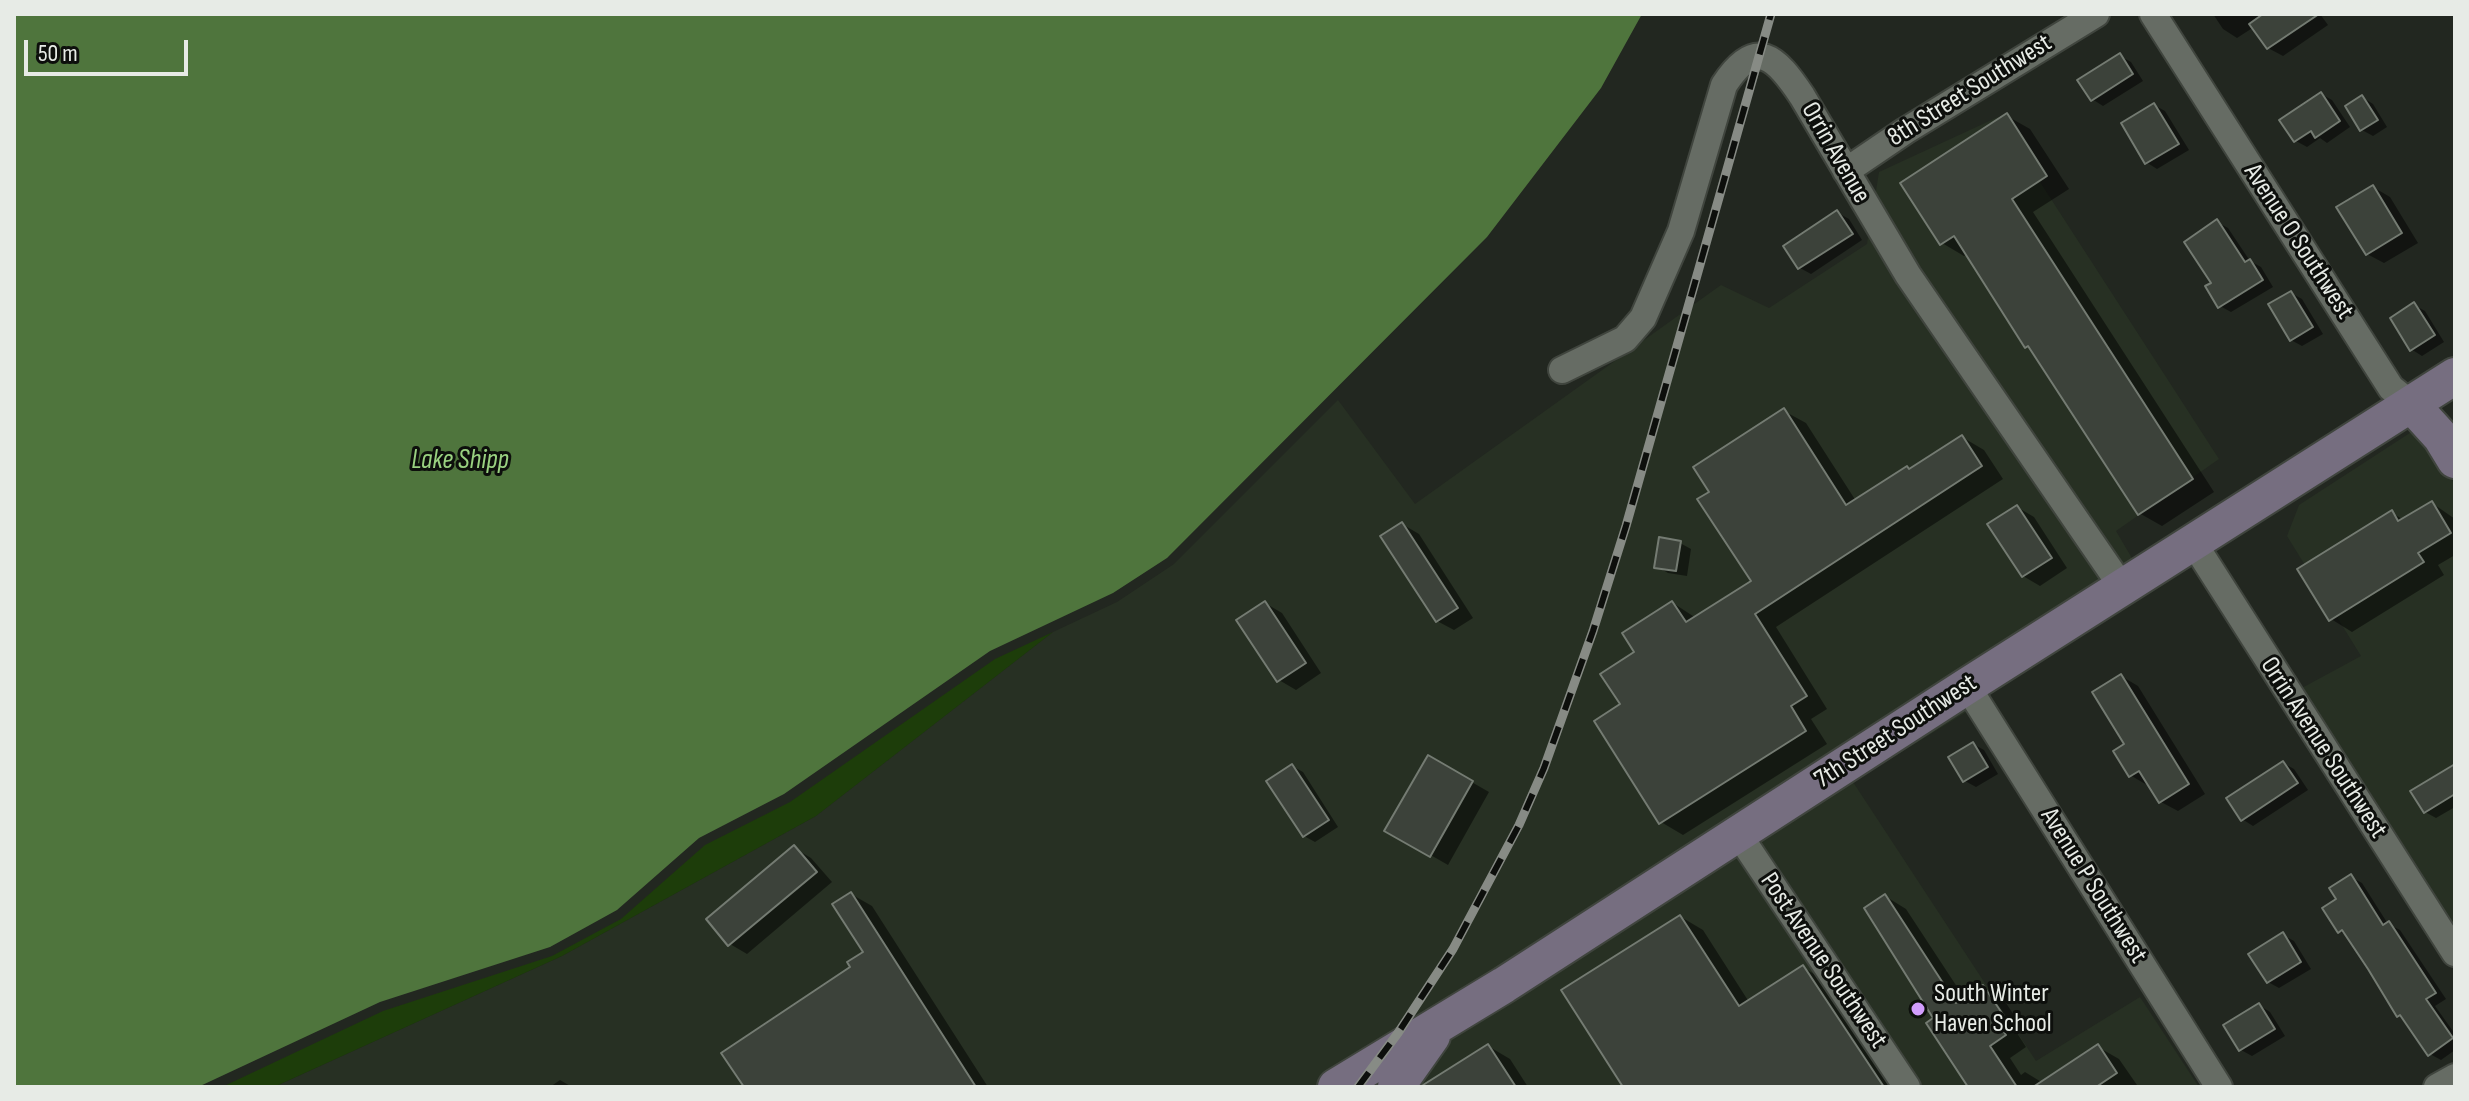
<!DOCTYPE html>
<style>
body{margin:0}
#map{position:relative;width:2469px;height:1101px;overflow:hidden;background:#222720;font-family:"Sofia Sans Condensed",sans-serif}
canvas{display:block}
.frame{position:absolute;inset:0;border:16px solid #e7ebe6;pointer-events:none}
.scale{position:absolute;left:24px;top:40px;width:164px;height:36px;box-sizing:border-box;border:4px solid #e7ebe6;border-top:0;padding-left:10px;font-size:24px;line-height:28px;white-space:nowrap;color:#e7ebe6;-webkit-text-stroke:6px #0d0f0c;paint-order:stroke}
</style>
<div id="map">
<canvas width="2469" height="1101"></canvas>
<div class="frame"></div>
<div class="scale">50 m</div>
</div>
<script>
const c = document.querySelector('canvas').getContext('2d');
c.lineJoin = 'round';
function fill(path, color) { c.fillStyle = color; c.fill(path, 'evenodd'); }
function trace(path, color, width, dash) { c.strokeStyle = color; c.lineWidth = width; c.lineCap = dash ? 'butt' : 'round'; c.setLineDash(dash || []); c.stroke(path); }
function write(font, color, halo, rows, align = 'center') {
  c.font = font + ' "Sofia Sans Condensed",sans-serif'; c.lineWidth = 6; c.setLineDash([]); c.textBaseline = 'middle'; c.strokeStyle = halo; c.fillStyle = color; for (const [text, x, y, turn = 0] of rows) {
    c.save(); c.translate(x, y); c.rotate((+turn || 0) * Math.PI / 180); c.textAlign = isNaN(turn) ? turn : align; if (halo) c.strokeText(text, 0, 0); c.fillText(text, 0, 0); c.restore();
  }
}
const built = new Path2D(`
 M1998,117L2219,459L2116,531L2136,565L2126,571L1941,301L1875,197L1879,172Z
 M1868,237L2105,585L1434,1014L1314,1087H274L562,956L816,816L1053,632L1117,602L1174,564L1338,400L1415,504L1721,285L1769,308L1867,244Z
 M2416,429L2428,442L2455,485V929L2300,689L2361,656L2287,536L2299,505Z
 M1962,702L1968,711L1853,782L2036,1061L2140,997L2199,1087H1922L1756,837Z
 M1734,851L1892,1087H1410L1450,1031Z`);
const green = new Path2D(`
 M1053,632L816,816L562,956L274,1087H222L383,1011L552,956L621,919L705,845L790,802L995,659Z`);
const water = new Path2D(`
 M14,14H1642L1601,88L1487,237L1167,558L1113,593L990,651L784,794L699,838L617,910L550,947L380,1002L198,1087H14Z`);
const shadow = new Path2D(`
 M2213,14H2320L2328,25L2283,56L2268,48L2254,27L2237,38L2223,29Z
 M2120,56L2131,62L2143,81L2103,106L2092,99Z
 M2321,94L2332,100L2350,127L2327,143L2320,138L2307,147L2296,141Z
 M2362,97L2373,104L2387,127L2373,136L2362,130Z
 M2154,105L2165,111L2189,150L2157,169L2146,162Z
 M2007,116L2030,129L2069,189L2033,212L2214,492L2162,526L2139,513L1968,254L1964,256L1942,243Z
 M2373,187L2390,197L2418,243L2384,263L2367,254Z
 M1838,213L1849,219L1862,240L1811,274L1800,268Z
 M2217,222L2228,228L2250,261L2261,267L2273,287L2231,312L2220,306L2214,283Z
 M2291,293L2302,299L2323,334L2302,346L2291,340Z
 M2414,305L2425,311L2444,342L2422,356L2411,349Z
 M1784,411L1806,423L1856,501L1911,470L1962,437L1984,450L2003,479L1776,627L1827,709L1811,719L1827,744L1683,835L1661,822L1622,705L1636,653L1673,603L1696,618L1753,582L1712,492Z
 M2432,503L2455,519V555L2438,565L2444,575L2352,632L2331,619L2392,513L2404,520Z
 M2017,507L2034,517L2067,568L2040,586L2023,576Z
 M1402,524L1419,534L1473,618L1454,630L1437,621Z
 M1680,543L1691,549L1687,576L1668,573L1656,566Z
 M1265,603L1282,613L1321,673L1296,690L1279,680Z
 M2121,676L2138,686L2205,794L2178,811L2161,802L2150,784L2147,785L2130,775Z
 M1973,744L1984,750L1998,774L1976,787L1965,781Z
 M1428,757L1489,792L1448,865L1387,830Z
 M2283,763L2294,769L2308,790L2253,826L2242,819Z
 M1292,766L1303,772L1338,827L1315,842L1304,836Z
 M2455,766V807L2436,818L2425,812Z
 M794,848L811,858L832,882L747,954L730,944Z
 M2351,877L2362,883L2388,924L2400,930L2446,999L2435,1006L2455,1034V1050L2441,1060L2430,1054L2406,1020L2398,1015L2348,936L2339,931L2338,900Z
 M851,894L872,906L988,1087H746L866,953Z
 M1885,896L1906,909L1965,999L1983,988L2004,1000L2023,1029L2017,1033L2026,1047L2010,1058L2021,1075L2025,1072L2043,1083L2098,1047L2119,1059L2137,1085L1971,1087L1936,1019Z
 M1681,917L1703,930L1749,1002L1804,968L1826,981L1895,1087H1625Z
 M2283,935L2294,941L2311,969L2279,988L2268,982Z
 M2259,1005L2270,1012L2285,1036L2252,1056L2241,1050Z
 M1488,1046L1510,1059L1528,1087H1430Z
 M560,1080L572,1087H550Z`);
const building = new Path2D(`
 M2263,14H2319L2267,49L2249,24Z
 M2120,53L2133,74L2091,101L2077,80Z
 M2321,92L2340,121L2315,138L2311,131L2294,142L2279,120Z
 M2362,95L2378,120L2360,131L2345,106Z
 M2154,103L2179,144L2145,164L2121,123Z
 M2007,113L2047,176L2012,199L2193,479L2138,515L2028,346L2025,348L1954,236L1940,245L1900,183Z
 M2373,185L2402,233L2366,255L2336,207Z
 M1837,210L1853,234L1798,269L1783,246Z
 M2217,219L2245,262L2250,259L2263,280L2218,308L2205,286L2211,283L2184,242Z
 M2291,291L2313,327L2290,341L2268,304Z
 M2414,302L2435,335L2410,351L2390,318Z
 M1784,408L1846,505L1907,466L1909,469L1962,435L1982,466L1755,614L1807,696L1791,706L1806,731L1659,824L1594,721L1620,704L1600,674L1634,652L1622,633L1672,601L1686,622L1751,581L1697,499L1709,492L1693,467Z
 M2432,501L2451,533L2418,553L2424,562L2329,621L2297,569L2392,510L2398,521Z
 M2017,505L2052,558L2022,577L1987,524Z
 M1402,522L1458,608L1436,622L1380,536Z
 M1659,537L1681,541L1676,571L1654,568Z
 M1265,601L1306,663L1277,682L1236,620Z
 M2121,674L2189,784L2159,803L2139,771L2129,777L2113,751L2124,744L2092,692Z
 M1973,742L1988,767L1963,782L1948,757Z
 M1428,755L1473,781L1430,857L1384,831Z
 M2283,761L2298,783L2241,821L2226,798Z
 M1292,764L1329,820L1303,837L1266,781Z
 M2455,764V794L2424,813L2410,791Z
 M794,845L817,872L728,946L706,919Z
 M2351,874L2383,925L2389,921L2436,993L2426,999L2453,1038L2428,1056L2400,1015L2397,1017L2368,969L2342,930L2338,933L2322,908L2336,899L2329,888Z
 M851,892L976,1087H744L721,1053L850,967L847,962L863,952L832,904Z
 M1885,894L1956,1003L1983,985L2004,1016L1997,1021L2006,1035L1990,1046L2017,1087H1968L1926,1023L1933,1018L1864,908Z
 M1680,915L1739,1006L1803,965L1884,1087H1623L1561,990Z
 M2283,932L2301,962L2267,983L2248,954Z
 M2259,1003L2275,1029L2239,1051L2223,1025Z
 M1488,1044L1516,1087H1422L1423,1085Z
 M2098,1044L2117,1073L2096,1087H2033Z`);
const street = new Path2D(`
 M2153,14L2391,388L2411,404
 M1846,171L1905,131L2096,14
 M1562,370L1625,339L1643,318L1681,231L1724,85C1756,36 1776,57 1802,96L1908,275L2122,587
 M2193,542L2455,953
 M1967,686L2219,1087
 M1739,835L1907,1087
 M2437,1087L2455,1077`);
const secondary = new Path2D(`
 M2411,404L2441,437L2455,460
 M1336,1087L1504,985L1967,686L2455,376
 M1396,1087L1432,1036`);
const rail = new Path2D(`
 M1358,1087L1398,1033L1453,949L1519,825L1544,768L1593,631L1626,526L1771,14`);
const markers = [
 [1918,1009,8,"#d29dfd"]
];
const streetNames = [
 ["8th Street Southwest",1970,91,-32],
 ["Orrin Avenue",1835,153,60],
 ["Avenue O Southwest",2298,242,57],
 ["7th Street Southwest",1896,732,-33],
 ["Orrin Avenue Southwest",2323,748,57],
 ["Avenue P Southwest",2093,886,58],
 ["Post Avenue Southwest",1823,961,56]
];
const poiNames = [
 ["South Winter",1934,994],
 ["Haven School",1934,1024]
];
const waterNames = [
 ["Lake Shipp",460,461]
];
fill(built, '#273023');
fill(green, '#1d3d0a');
fill(water, '#4f753d');
fill(shadow, '#0007');
fill(building, '#3c423a');
trace(building, '#747b72', 2);
trace(street, '#40453e', 30);
trace(secondary, '#40453e', 40);
trace(street, '#666c64', 26);
trace(secondary, '#766e80', 36);
trace(rail, '#878b85', 9);
trace(rail, '#0d0f0c', 6, [18]);
for (const [x, y, r, color] of markers) { const dot = new Path2D(); dot.arc(x, y, r, 0, 2 * Math.PI); c.fillStyle = color; c.fill(dot); trace(dot, '#0d0f0c', 3); }
write('26px', '#e7ebe6', '#0d0f0c', streetNames);
write('26px', '#e7ebe6', '#0d0f0c', poiNames, 'left');
write('italic 28px', '#99d180', '#0d0f0c', waterNames);
</script>
